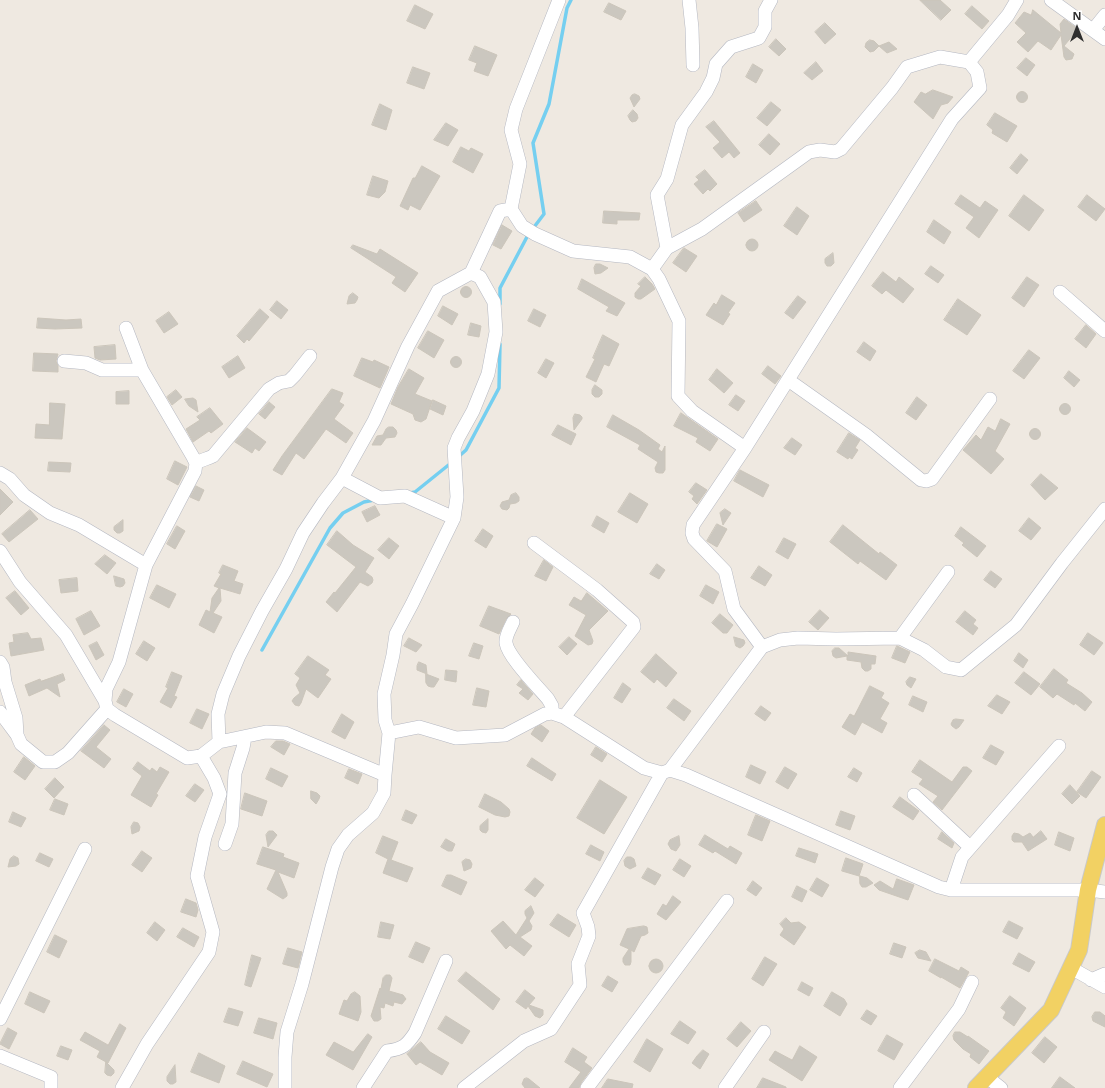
<!DOCTYPE html>
<style>
body{margin:0}
#map{position:relative;width:1105px;height:1088px;overflow:hidden;background:#efe9e1;font-family:"Noto Sans",sans-serif}
canvas{display:block}
.north{position:absolute;left:1057px;top:8px;width:40px;height:40px;-webkit-text-stroke:3px #fff;paint-order:stroke;rotate:0deg;font-size:11px;font-weight:700;line-height:16px;text-align:center;color:#2e2e2e}
.north::after{content:'';display:block;margin:auto;width:14px;height:18px;background:#2e2e2e;clip-path:polygon(50% 0,100% 100%,50% 72%,0 100%)}
</style>
<div id="map">
<canvas width="1105" height="1088"></canvas>
<div class="north">N</div>
</div>
<script>
const c = document.querySelector('canvas').getContext('2d');
c.lineJoin = 'round';
function trace(path, color, width, dash) { c.strokeStyle = color; c.lineWidth = width; c.lineCap = dash ? 'butt' : 'round'; c.setLineDash(dash || []); c.stroke(path); }
function fill(path, color) { c.fillStyle = color; c.fill(path, 'evenodd'); }
const stream = new Path2D(`
 M500,304V288L528,235L544,214L533,143L549,104L567,8L571,0
 M457,458L466,450L499,388L500,344
 M410,493L415,492L451,463
 M262,650L330,528L343,513L364,502L374,500`);
const building = new Path2D(`
 M920,0H940L951,10L941,20Z
 M609,3L626,11L621,20L604,12Z
 M415,5L433,14L425,29L407,21Z
 M972,6L989,21L982,29L965,14Z
 M1033,10L1061,33L1060,24L1064,19L1078,29L1064,46L1074,54L1072,59L1066,60L1064,57L1061,35L1051,50L1038,41L1028,52L1017,42L1026,33L1015,23L1024,12L1031,15Z
 M825,23L836,34L825,44L815,32Z
 M776,39L786,49L779,56L769,47Z
 M870,40L874,41L879,46L889,42L897,49L887,53L879,46L874,51L870,52L865,47L866,43Z
 M475,46L497,55L488,76L474,71L477,63L469,60Z
 M1026,58L1035,65L1027,76L1017,68Z
 M816,62L823,71L812,80L804,73Z
 M753,64L763,70L756,83L746,77Z
 M413,67L430,73L424,89L407,83Z
 M933,90L953,97L948,103L941,105L933,119L914,102L921,92L925,94Z
 M1016.5 97a5.5 5.5 0 1 1 11 0a5.5 5.5 0 1 1-11 0Z
 M635,94L639,96L640,99L634,107L630,98L632,95Z
 M771,102L781,110L767,126L757,118Z
 M380,104L392,110L386,130L372,125Z
 M633,110L637,114L638,118L636,121L632,122L630,120L628,116Z
 M995,113L1017,126L1007,142L992,133L993,130L987,125Z
 M714,121L740,153L734,158L729,152L722,158L713,148L720,142L706,127Z
 M446,123L458,130L448,146L434,140Z
 M769,134L780,144L770,155L759,145Z
 M461,147L469,151L471,148L483,154L473,173L453,162Z
 M1021,154L1028,160L1017,174L1010,168Z
 M422,166L440,176L420,210L410,205L408,210L400,206L413,178H415Z
 M705,170L717,184L710,191L708,189L703,194L694,184L699,180L696,177Z
 M373,176L388,181L385,192L379,198L367,195Z
 M961,195L980,208L985,201L998,210L979,238L966,228L974,217L955,204Z
 M1024,195L1044,210L1029,231L1009,216Z
 M1087,195L1105,209L1096,221L1078,207Z
 M756,201L762,210L744,222L738,213Z
 M797,207L809,216L797,235L784,226Z
 M604,211L640,213L639,220H617V224L603,223Z
 M934,220L951,232L944,244L927,232Z
 M502,225L512,231L501,249L493,245Z
 M746 245a6 6 0 1 1 12 0a6 6 0 1 1-12 0Z
 M353,245L377,254L380,249L418,273L405,292L392,283L396,277L351,248Z
 M684,248L697,256L686,272L673,263Z
 M833,253L834,263L831,266H827L825,263V259Z
 M596,264H600L608,268L601,273L595,274L594,268Z
 M931,266L944,275L938,283L925,274Z
 M883,272L896,282L899,277L914,289L903,303L886,290L882,294L872,286Z
 M645,277L652,284L655,289L641,299H638L635,297V293L641,286L638,284Z
 M1027,277L1039,285L1024,307L1012,298Z
 M582,279L625,303L617,316L606,311L609,307L578,289Z
 M460.5 292a5.5 5.5 0 1 1 11 0a5.5 5.5 0 1 1-11 0Z
 M353,293L358,297L357,300L355,303L347,304L349,296Z
 M722,295L735,303L728,313L730,314L723,325L706,315L714,303L716,305Z
 M798,296L806,302L793,319L785,313Z
 M958,299L981,315L967,335L944,320Z
 M277,301L288,310L281,319L270,310Z
 M443,306L458,314L452,325L438,316Z
 M260,309L269,317L249,341L247,339L244,343L237,336Z
 M534,309L546,315L540,327L528,321Z
 M169,312L178,324L164,333L156,321Z
 M38,318L66,320L81,319L82,328L55,329L37,328Z
 M471,323L481,326L479,337L468,335Z
 M1086,325L1096,334L1086,348L1075,339Z
 M428,331L444,340L434,358L418,348Z
 M603,335L619,344L609,366L604,364L596,382L586,377L595,359L593,358Z
 M864,342L876,351L870,361L857,352Z
 M115,345L116,359L100,360L95,358L94,347Z
 M1029,350L1040,358L1024,379L1013,371Z
 M34,353L58,354L56,361L58,366V372L33,371Z
 M238,356L245,368L229,378L222,367Z
 M450.5 362a5.5 5.5 0 1 1 11 0a5.5 5.5 0 1 1-11 0Z
 M362,358L373,362L374,360L389,367L380,388L354,376Z
 M546,359L554,363L546,378L538,373Z
 M768,366L781,376L775,384L762,374Z
 M409,369L424,378L415,394L432,401L426,419L421,422L415,420L413,414L391,404L398,387Z
 M717,369L733,383L724,393L709,380Z
 M1069,371L1080,380L1074,387L1064,378Z
 M595,385L602,390V394L599,397H595L592,394V390Z
 M332,389L343,393L339,402L344,405L334,419L353,433L346,443L326,429L304,459L296,453L282,475L273,470L282,456Z
 M176,390L182,397L172,405L167,397Z
 M129,391V404H116V392Z
 M736,395L745,401L738,411L729,405Z
 M917,397L927,405L916,420L906,413Z
 M185,399L193,398L196,400L198,412L189,406Z
 M433,400L446,406L443,415L430,409Z
 M269,402L275,407L265,419L259,414Z
 M50,403L65,404L62,439L35,438L36,424L49,425Z
 M1059.5 409a5.5 5.5 0 1 1 11 0a5.5 5.5 0 1 1-11 0Z
 M210,408L223,424L211,433L209,431L193,442L186,429L200,420L197,417Z
 M681,413L718,439L710,451L696,442L698,438L674,426Z
 M575,414L580,415L582,417V419L574,430L573,418Z
 M613,415L639,430L660,445L658,449L662,452L665,446V470L663,473H659L656,472L655,468L658,462L638,449L640,445L607,427Z
 M1001,419L1010,424L995,451L1004,459L991,474L963,450L976,435L981,440L988,427L995,431Z
 M558,425L576,434L571,445L552,435Z
 M389,427H393L396,430L397,433L395,437L386,438L381,445H372L377,436L383,435L386,429Z
 M247,428L266,442L259,451L255,448L252,453L235,442Z
 M1029.5 434a5.5 5.5 0 1 1 11 0a5.5 5.5 0 1 1-11 0Z
 M849,433L860,440L855,448L858,450L852,459L849,457L848,459L837,452Z
 M792,438L802,445L795,455L784,448Z
 M175,461L187,467L178,485L167,479Z
 M49,462L71,463L70,472L48,471Z
 M740,470L769,485L763,497L734,481Z
 M1041,474L1058,488L1045,500L1031,485Z
 M696,483L707,490L697,504L692,499L694,496L689,492Z
 M196,486L204,490L199,501L190,497Z
 M0,489L13,502L0,515Z
 M516,493L519,497V501L516,503L510,504L509,508L507,510L502,509L500,506L502,502L509,500L511,495Z
 M630,493L648,504L637,523L618,512Z
 M375,506L380,515L367,522L362,512Z
 M725,509L731,513L723,525L720,513Z
 M30,510L38,519L9,542L2,534Z
 M597,516L609,523L604,533L592,526Z
 M1029,518L1041,528L1031,540L1019,531Z
 M123,520V531L120,533H117L114,530V527Z
 M717,524L727,529L717,547L707,541Z
 M843,525L879,554L880,552L897,565L886,580L860,561L858,564L830,542Z
 M177,526L185,531L175,549L167,544Z
 M961,527L986,546L977,557L962,545L964,543L955,536Z
 M483,529L493,536L486,548L475,541Z
 M337,531L353,545L374,558L365,572L372,577L373,580L372,583L368,586L360,582L337,612L326,602L334,592L335,593L356,567L327,545Z
 M389,538L399,546L389,559L378,550Z
 M784,538L796,544L788,559L776,552Z
 M105,555L116,563L107,574L95,564Z
 M544,560L553,567L546,581L535,576Z
 M657,564L665,570L659,579L650,574Z
 M223,565L238,571L234,581L243,584L240,594L220,588L221,601L213,613L222,617L214,633L199,625L206,610L210,612L212,598L219,588L214,586L221,574L219,573Z
 M759,566L772,575L765,586L751,578Z
 M991,571L1002,579L995,588L984,580Z
 M114,576L124,579L125,583L123,586L120,587L116,586Z
 M77,578L78,591L61,593L59,580Z
 M157,585L176,594L169,608L150,598Z
 M706,585L719,592L713,604L700,596Z
 M15,591L29,608L21,615L6,598Z
 M587,593L608,611L589,630L593,641L592,644L588,645L575,636L586,615L569,605L574,597L581,601Z
 M489,606L511,614L506,619L499,634L480,626Z
 M820,610L829,618L818,630L809,622Z
 M91,611L100,626L84,635L76,619Z
 M965,611L976,620L973,624L978,628L973,635L956,622Z
 M720,614L733,625L727,633H723L712,623Z
 M28,633L31,639L41,638L44,650L11,656L9,643L14,642L13,635Z
 M1088,633L1103,643L1094,655L1080,645Z
 M569,637L577,644L567,655L559,647Z
 M734,637L744,640L745,643L743,646L740,648L736,646Z
 M409,638L422,645L416,652L404,646Z
 M144,641L155,648L147,661L136,654Z
 M97,642L104,655L96,660L89,646Z
 M474,643L483,646L479,659L469,656Z
 M897,646L910,652L905,663L892,658Z
 M835,648H839L848,656V652L876,656L875,664H871V669L868,671H865L862,668L861,662L847,660V656L836,658L833,656L832,651Z
 M1019,653L1028,660L1023,668L1014,661Z
 M656,654L677,673L666,687L657,679L654,683L641,672Z
 M308,656L329,670L325,675L331,679L318,698L306,689L301,703L299,706L295,705L292,701L294,698L300,693L296,685L300,678L295,674Z
 M419,662L426,665L427,674L417,670V666Z
 M1054,669L1068,680L1066,683L1082,693L1092,702L1085,711L1075,703L1074,705L1057,694L1053,698L1040,687Z
 M446,670L457,671L456,682L445,680Z
 M172,672L182,676L174,696L177,697L171,708L160,702L168,688L166,687Z
 M1024,672L1040,684L1031,695L1015,683Z
 M63,674L65,680L57,684L60,697L47,688L29,696L25,685L40,679L41,681Z
 M426,674L439,679L434,687H431L428,686L426,683Z
 M910,677L916,679L911,688L907,685L906,682Z
 M521,680L533,694L528,700L519,693L523,689L517,685Z
 M623,683L631,689L622,703L614,698Z
 M870,686L884,693L881,698L889,703L880,719L887,723L882,733L862,722L855,735L842,727L850,714L854,716Z
 M477,688L489,691L486,707L473,705Z
 M124,689L133,694L126,707L117,702Z
 M997,695L1010,702L1002,714L988,706Z
 M913,696L927,702L923,712L909,705Z
 M674,699L691,711L684,721L667,708Z
 M761,706L771,713L765,721L755,714Z
 M197,709L209,714L202,729L190,723Z
 M342,714L354,722L345,739L332,732Z
 M956,719L964,720L959,727L956,729L952,726L951,724L953,720Z
 M104,725L110,730L96,747L111,759L104,768L81,751Z
 M541,725L549,731L542,742L531,734L535,728Z
 M276,741H283L290,744L284,755L271,747Z
 M991,745L1004,752L996,765L983,758Z
 M596,747L607,754L602,762L591,755Z
 M24,757L35,766L25,780L14,772Z
 M532,758L556,774L552,781L527,766Z
 M920,760L952,782L963,767H967L972,771L942,810L933,802L938,796L919,784L923,779L912,772Z
 M138,762L150,771L152,768L157,772L160,767L169,772L156,794L158,795L151,807L131,795L142,776L133,769Z
 M751,765L766,772L760,784L746,777Z
 M785,767L797,774L788,789L776,782Z
 M271,768L288,776L282,787L266,779Z
 M854,768L862,773L857,782L848,777Z
 M349,769L362,774L358,784L345,778Z
 M1092,771L1101,777L1086,798L1077,792Z
 M55,778L64,787L54,798L45,789Z
 M600,780L627,797L604,834L577,818Z
 M195,784L204,790L195,802L186,796Z
 M1070,785L1080,796L1072,804L1062,794Z
 M311,791L317,793L320,796L319,799L316,804L311,799Z
 M245,793L267,801L262,816L241,809Z
 M485,794L501,802L509,809L510,812L509,816L505,817L495,815L479,807Z
 M900,797L919,811L913,820L893,807Z
 M55,799L68,804L64,815L50,810Z
 M406,810L417,815L412,824L402,820Z
 M841,811L855,816L850,830L836,825Z
 M13,812L26,818L21,827L9,822Z
 M756,815L770,821L762,841L748,835Z
 M488,819V830L486,833L482,832L480,830V826Z
 M134,822L138,823L140,827L139,831L132,834L131,827Z
 M269,831H273L277,835L268,847L266,835Z
 M1041,831L1047,839L1028,851L1022,842H1014L1012,840V836L1014,833L1019,834L1023,837L1030,833L1033,837Z
 M942,832L954,843L952,848L938,839Z
 M1059,832L1074,838L1070,851L1055,845Z
 M705,835L728,849L730,846L742,853L736,864L715,851L713,853L699,845Z
 M383,836L398,842L391,860L413,868L407,882L383,873L388,859L376,853Z
 M679,836L680,845L676,851L671,849L668,844L670,840Z
 M446,839L455,844L452,851H448L441,847Z
 M591,845L604,852L600,861L586,854Z
 M263,847L284,854L283,857L299,863L294,878L278,872L287,893V896L283,899L267,889L276,870L257,864Z
 M799,848L818,854L815,863L796,856Z
 M142,851L152,858L142,872L132,865Z
 M40,853L53,859L49,867L36,861Z
 M14,856L18,858L19,864L16,866L8,867L10,859Z
 M627,857H631L634,859L636,866L630,869L625,866L624,861Z
 M846,858L863,864L859,876L842,871Z
 M466,859L470,860L472,864L471,868L464,871L462,862Z
 M680,859L691,866L684,877L673,870Z
 M648,868L661,875L655,885L642,878Z
 M447,875H451L467,882L461,895L442,886Z
 M860,876L867,878L873,883L866,887H862L860,884Z
 M535,878L544,885L535,897L525,890Z
 M817,878L829,885L822,897L810,890Z
 M897,879L914,885L908,900L879,890L874,885L880,881L893,889Z
 M753,881L762,888L756,896L747,890Z
 M797,886L807,891L802,902L792,897Z
 M673,896L681,902L666,920L657,914L663,904L666,906Z
 M186,899L196,903L198,910L196,917L181,912Z
 M531,906L534,913L529,921L532,926L531,930L520,937L532,946L524,956L510,945L506,949L491,931L503,921L516,935L527,918L525,914V911Z
 M558,914L576,925L569,937L550,925Z
 M786,918L791,923L799,922L806,927L794,945L780,935L784,929L780,924Z
 M1009,921L1023,928L1017,939L1003,932Z
 M155,922L165,930L157,941L147,933Z
 M381,922L394,925L390,939L378,937Z
 M644,926L647,927L648,933L645,935L641,936L634,952L631,950V962L630,965H625L623,962V958L629,949L620,945L627,929Z
 M183,928L199,937L194,947L177,937Z
 M55,935L67,941L59,958L47,952Z
 M416,942L430,948L423,963L409,957Z
 M894,943L906,947L902,958L890,954Z
 M288,948L302,952L298,968L283,964Z
 M920,950L926,952L931,961L918,958L915,953Z
 M1019,953L1035,962L1029,972L1013,964Z
 M252,955L261,958L251,987L245,985Z
 M765,957L777,964L763,986L752,979Z
 M649 966a7 7 0 1 1 14 0a7 7 0 1 1-14 0Z
 M935,959L959,971L961,967L969,972L960,988L941,977V978L929,971Z
 M466,972L500,999L493,1010L458,981Z
 M386,975H390L392,978L389,991L403,995L406,999L402,1004L394,1002L393,1006L385,1003L384,1008L380,1007L381,1019L378,1021H374L371,1016L380,988L381,989L383,978Z
 M608,976L618,982L612,992L602,986Z
 M802,982L813,988L809,996L798,990Z
 M525,990L535,998L529,1005L543,1010V1015L540,1018L535,1016L528,1006L526,1009L516,1002Z
 M30,992L50,1001L44,1013L25,1004Z
 M355,992L360,996L361,1012L358,1021L339,1014L344,1000L347,1001L351,994Z
 M832,992L844,999L847,1004L840,1016L824,1006Z
 M1010,996L1026,1008L1014,1026L1003,1018L1006,1012L1001,1008Z
 M229,1008L243,1012L238,1026L224,1022Z
 M867,1010L877,1016L871,1025L861,1019Z
 M1095,1012H1100L1105,1016V1027L1093,1021L1092,1017Z
 M446,1016L470,1031L462,1044L438,1029Z
 M259,1018L277,1023L273,1039L254,1033Z
 M680,1021L696,1032L688,1044L671,1034Z
 M741,1022L751,1031L737,1047L727,1039Z
 M120,1024L126,1028L108,1063L97,1057L100,1051L80,1040L85,1032L108,1045Z
 M8,1028L17,1033L9,1049L0,1044Z
 M955,1032H960L968,1037V1036L989,1051L979,1064L970,1057L971,1054L963,1049L954,1040L953,1036Z
 M368,1034L372,1037L353,1070L326,1055L334,1042L353,1052Z
 M887,1035L903,1044L894,1060L878,1051Z
 M1045,1037L1057,1047L1044,1063L1032,1053Z
 M647,1039L663,1049L650,1072L634,1062Z
 M421,1042L430,1052L449,1063L442,1075L420,1062L416,1065L407,1054Z
 M61,1046L72,1050L68,1060L57,1056Z
 M800,1046L817,1057L802,1081L769,1060L775,1051L792,1060Z
 M573,1048L587,1057L584,1062L592,1068L581,1083L579,1088H569L581,1072L565,1062Z
 M703,1050L709,1054L700,1069L692,1063L697,1056Z
 M199,1053L225,1066L219,1083L191,1072Z
 M243,1061L273,1074L267,1087L237,1074Z
 M106,1062L114,1070V1073L111,1076L107,1075L105,1073Z
 M175,1065L176,1082L173,1084H170L167,1081V1077Z
 M1060,1077L1075,1088H1052Z
 M527,1078L529,1079L540,1088H525L522,1084L524,1079Z
 M763,1078L786,1087V1088H757Z
 M608,1079L633,1084L632,1088H602Z`);
const minor = new Path2D(`
 M559,0L516,109L511,130L520,164L511,209L522,226L535,234L573,251L630,257L652,269
 M689,0L692,28L693,65
 M1051,0L1105,39
 M1093,30L1105,15
 M667,248L657,195L667,179L682,125L706,92L713,78L716,64L731,47L759,38L765,27V11L771,0
 M1060,292L1105,331
 M126,328L142,370L193,457L196,463L195,471L146,565L119,662L106,689L105,701L107,709L115,715L187,758L201,756L219,742L266,732L285,733L385,775L389,733L419,727L456,738L505,735L545,714L552,713L564,717L644,768L662,773
 M64,361L86,363L102,370H142
 M787,382H791L866,435L921,480L926,481L932,479L990,399
 M745,448L692,411L678,396L679,321L659,279L652,269L667,248L702,229L809,152L820,150L835,152L841,149L892,88L907,67L940,57L969,62
 M196,463C201,460 207,459 213,456L269,389L279,383L289,381L295,375L310,356
 M0,473L10,479L24,495L50,513L79,525L146,565
 M342,478L380,498L405,496L454,518
 M534,543L597,590L633,622L634,627L564,717
 M0,551L20,582L66,635L105,701
 M513,622C510,629 505,636 506,643C508,657 538,687 548,699L552,706V713
 M900,638L948,572
 M762,647L734,609L725,571L694,539L692,533L693,525L745,448L952,119L980,88L977,72L969,62L1008,15L1017,0
 M0,662L3,667L5,682L16,718L17,735L21,744L43,762H55L68,753L107,709
 M0,712L17,735
 M389,733L385,720L384,694L393,655L396,634L412,604L454,518L457,497L454,448L458,438L473,411L488,374L496,332L494,302L480,277L471,273
 M219,742L218,714L223,694L239,656L262,611L286,569L303,533L323,503L342,478L374,421L408,346L438,291L471,273L500,211L511,209
 M670,770L686,775L939,887L951,890H1088L1105,892
 M914,795L970,847
 M225,844L232,824L235,773L243,748L245,737
 M951,890L962,857L1059,746
 M1071,968L1105,987
 M1091,980L1105,974
 M0,1019L85,849
 M0,1056L51,1077V1088
 M987,1077L1001,1088
 M122,1088L147,1044L209,952L213,932L197,876L205,837L220,794L214,778L201,756
 M285,1088V1057L287,1032L302,984L332,867L338,849L348,835L373,813L384,793L385,775
 M363,1088L387,1051C403,1049 407,1045 415,1033L446,961
 M464,1088L524,1041L551,1029L580,985L578,964L589,936L588,927L583,913L662,773L670,770L762,647L780,640L798,638L836,639L900,638L924,650L946,667L961,670L1016,625L1062,563L1105,509
 M587,1088L727,901
 M725,1088L764,1032
 M900,1088L959,1009L972,982`);
const major = new Path2D(`
 M976,1088L1051,1010L1079,950L1088,890L1105,825`);
trace(stream, '#75cff0', 3.5);
fill(building, '#cbc7bf');
trace(building, '#cbc5ba', 1);
trace(minor, '#b4b7c1', 14);
trace(major, '#c9c9c9', 18);
trace(minor, '#fff', 13);
trace(major, '#f2d163', 16);
</script>
